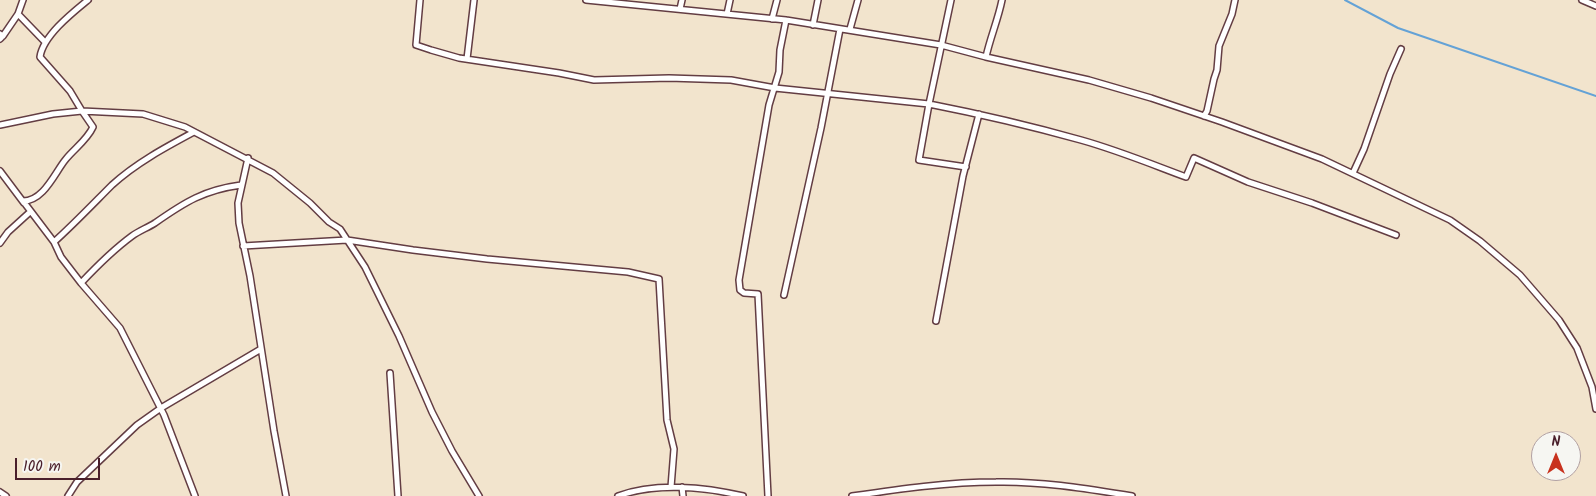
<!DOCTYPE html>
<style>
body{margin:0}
#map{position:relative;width:1596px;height:496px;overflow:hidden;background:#f2e4cd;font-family:Kalam,sans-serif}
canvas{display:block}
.north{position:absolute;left:1531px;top:431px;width:50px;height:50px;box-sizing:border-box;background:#f6f6f2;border:1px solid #b1a0a2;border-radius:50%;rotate:0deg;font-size:14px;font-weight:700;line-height:20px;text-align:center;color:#4a1f2b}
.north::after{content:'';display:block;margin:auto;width:18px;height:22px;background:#c8321e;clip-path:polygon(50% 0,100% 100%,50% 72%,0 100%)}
.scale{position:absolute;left:15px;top:458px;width:85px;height:22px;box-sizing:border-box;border:2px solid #4a1f2b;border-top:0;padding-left:6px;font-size:15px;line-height:18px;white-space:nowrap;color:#4a1f2b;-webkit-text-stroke:4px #f6f6f2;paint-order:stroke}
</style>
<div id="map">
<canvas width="1596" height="496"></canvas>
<div class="north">N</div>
<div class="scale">100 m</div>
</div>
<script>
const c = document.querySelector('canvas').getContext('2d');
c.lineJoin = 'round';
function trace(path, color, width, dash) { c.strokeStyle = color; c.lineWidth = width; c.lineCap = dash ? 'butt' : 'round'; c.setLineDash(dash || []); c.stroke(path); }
const stream = new Path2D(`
 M1345,0L1398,28L1596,96`);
const street = new Path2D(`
 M88,0C72,13 43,36 40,57L70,91L82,111L93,127C87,140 75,148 66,159C55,172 44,201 23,201L54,242L61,257L81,283L120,328L164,415L195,496
 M420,0L416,45L431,50L459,58L559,73L594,80L669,78L731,80L775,88L929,104L919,160L966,167
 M586,0L786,20L941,45L986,57L1089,80L1151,98L1222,122L1322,159L1450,220L1480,241L1520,275L1559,320L1577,348L1592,387L1596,409
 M951,0L929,104C980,114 1031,126 1081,140C1117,150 1151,164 1186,177L1194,158L1248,182L1312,203L1396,235
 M1582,0L1596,6
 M680,9L682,0
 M18,14L45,42
 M727,14L730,0
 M772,19L777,0
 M813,25L818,0
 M850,29L858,0
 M0,34L3,36L0,39
 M3,36L18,14L23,0
 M986,57C990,38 998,20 1002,0
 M467,59L474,0
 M1204,116L1207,111L1214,79L1217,70L1219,46L1232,14L1235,0
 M0,125L53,114L82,111L143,114L185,127L273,173L310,203L329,222L340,229L365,267L399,336L432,412L452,451L479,496
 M248,158L238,203L239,223L250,276L274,431L286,496
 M0,171L24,203
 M1353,173L1364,149L1390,74L1401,49
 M54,242C74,224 93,204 112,185C136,163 166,147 194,132
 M0,243L8,232L30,212
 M243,246L347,240L413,250L487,259L628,272L659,279L667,420L674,449L671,487
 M81,283C97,266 113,250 132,236C139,231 147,228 155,223C185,202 204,190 241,185
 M784,295L821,128L840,29
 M936,321L963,176L979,114
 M390,373L398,496
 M682,487L683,496
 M0,492L6,496
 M68,496L77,482L137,425L161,408L261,349
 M618,496C656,482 705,487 743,496
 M768,496L758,294L744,293L740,290L739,280L769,105L779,72L780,50L786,20
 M852,496C900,489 948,482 996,482C1041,481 1088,489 1132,496`);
trace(stream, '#64a2d6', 2);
trace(street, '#633d43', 8);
trace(street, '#fff', 5);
</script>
